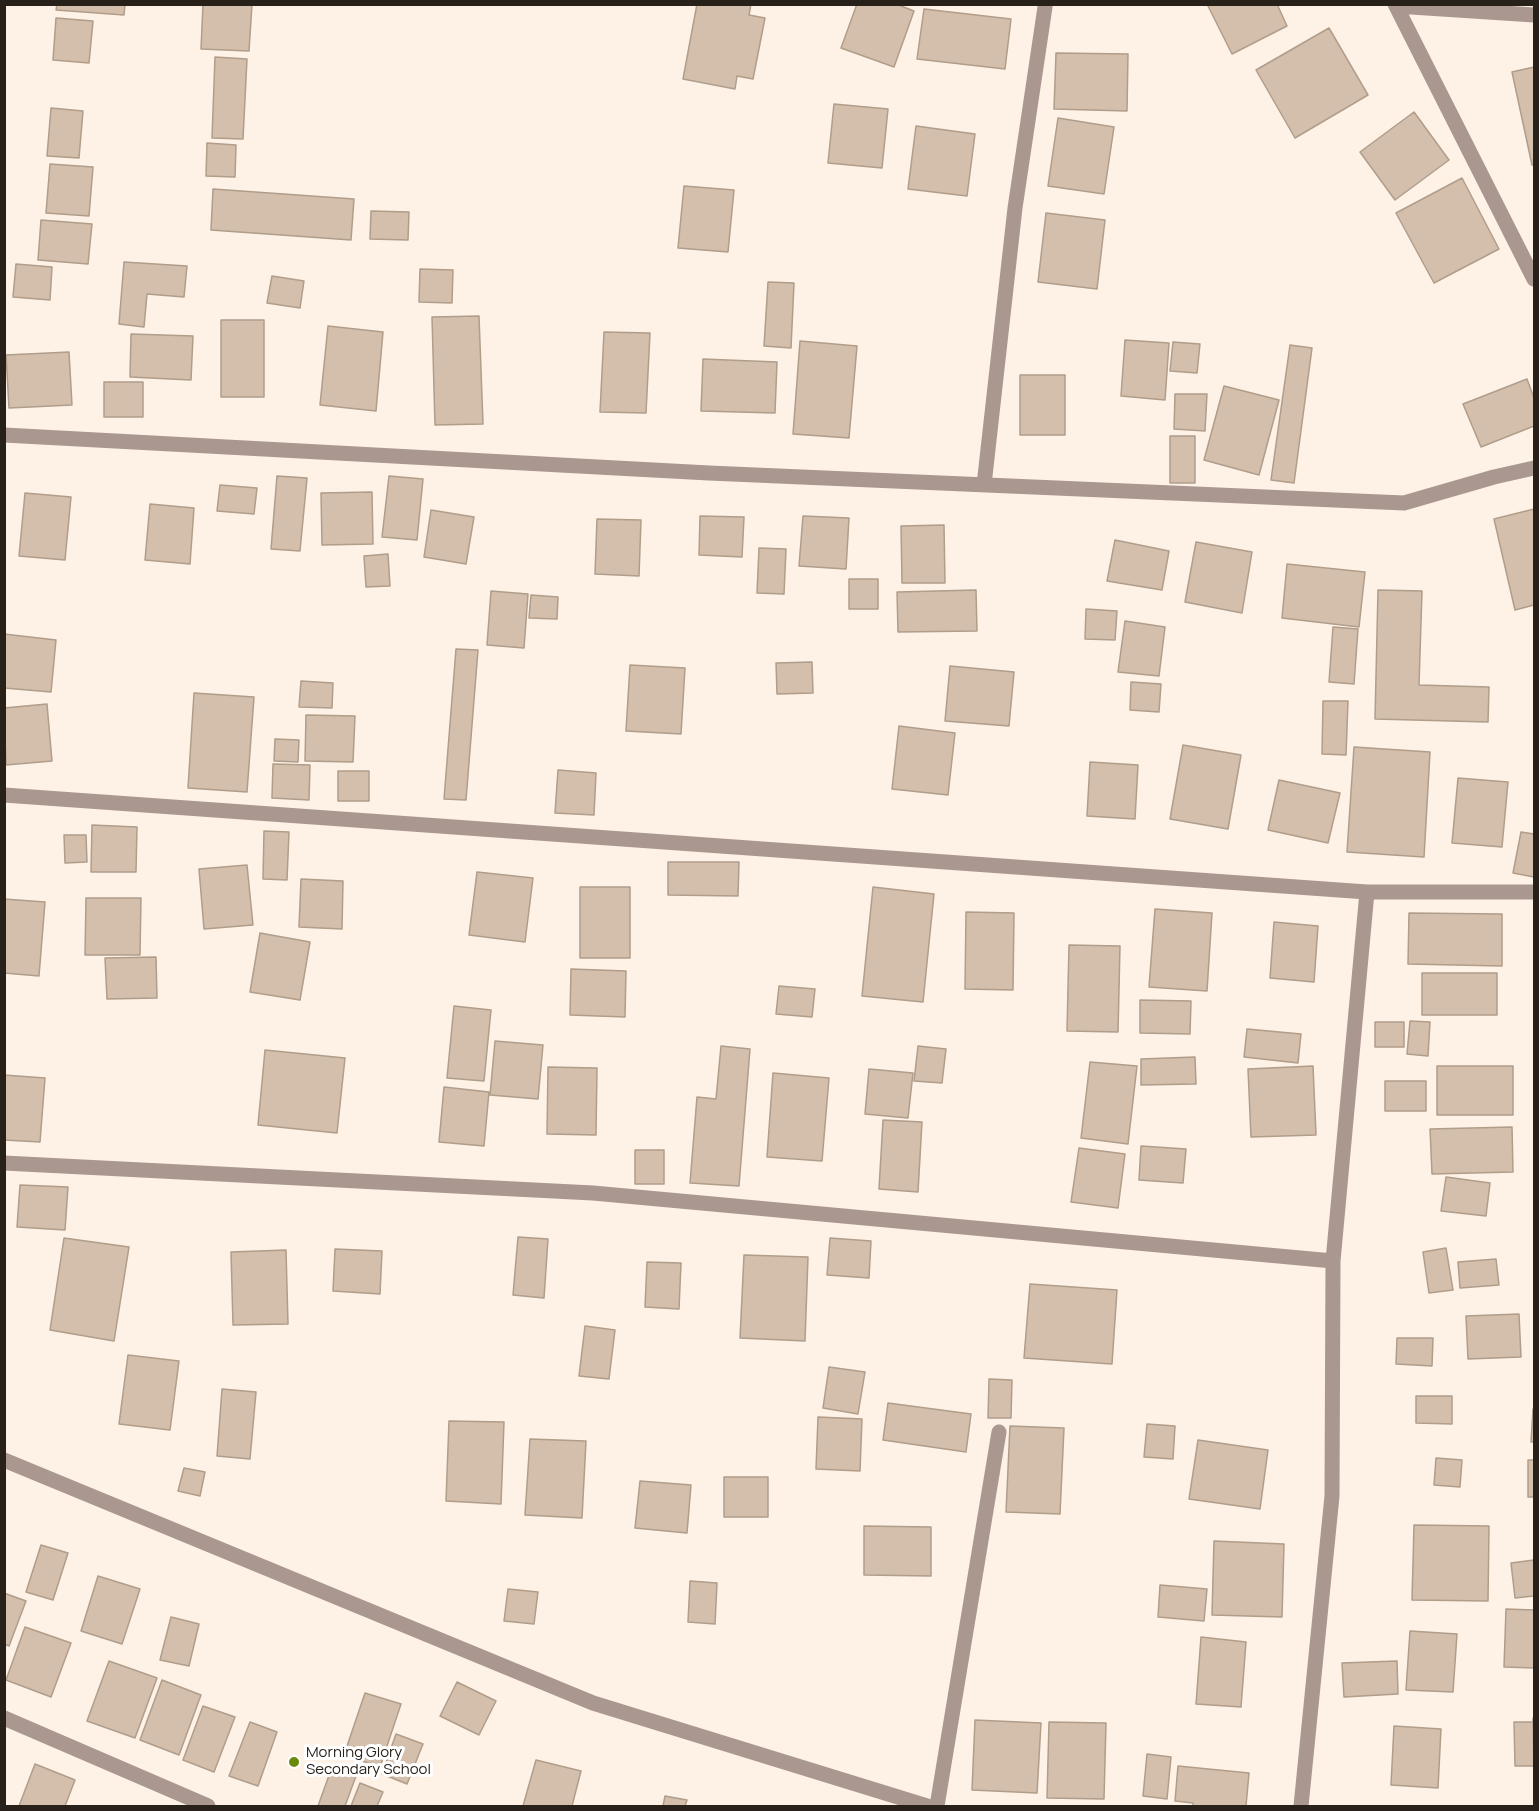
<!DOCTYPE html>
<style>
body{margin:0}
#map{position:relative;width:1539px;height:1811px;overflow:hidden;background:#fef1e6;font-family:Manrope,sans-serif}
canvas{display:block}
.frame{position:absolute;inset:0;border:6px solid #28211a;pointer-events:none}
</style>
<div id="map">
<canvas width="1539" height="1811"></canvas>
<div class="frame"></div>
</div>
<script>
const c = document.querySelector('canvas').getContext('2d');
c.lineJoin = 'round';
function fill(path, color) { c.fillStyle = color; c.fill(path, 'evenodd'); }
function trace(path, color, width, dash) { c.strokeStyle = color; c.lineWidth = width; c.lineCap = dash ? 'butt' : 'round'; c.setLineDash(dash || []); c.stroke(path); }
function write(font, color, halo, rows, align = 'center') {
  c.font = font + ' Manrope,sans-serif'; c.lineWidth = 6; c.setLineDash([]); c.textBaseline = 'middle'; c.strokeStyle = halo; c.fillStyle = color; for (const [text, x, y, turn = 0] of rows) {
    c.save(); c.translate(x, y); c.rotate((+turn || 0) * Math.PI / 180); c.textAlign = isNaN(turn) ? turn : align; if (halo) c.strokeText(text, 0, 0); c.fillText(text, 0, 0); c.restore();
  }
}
const building = new Path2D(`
 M57,4H125L124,15L56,10Z
 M203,4H252L249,51L201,49Z
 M697,4H751L749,15L765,18L753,79L737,76L735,89L683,79Z
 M857,4H896L914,11L894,67L841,48Z
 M1207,4H1277L1287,26L1232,54Z
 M924,9L1011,19L1005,69L917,59Z
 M56,18L93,21L89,63L53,60Z
 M1329,28L1368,95L1295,138L1256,70Z
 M1056,53L1128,54L1127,111L1054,109Z
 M215,57L247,59L243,139L212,138Z
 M1534,67V165H1532L1512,72Z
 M834,104L888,109L882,168L828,163Z
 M51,108L83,111L79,158L47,156Z
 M1414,112L1449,160L1395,200L1360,152Z
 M1058,118L1114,127L1104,194L1048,186Z
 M916,126L975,134L967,196L908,189Z
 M207,143L236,145L235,177L206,176Z
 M50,164L93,167L89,216L46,213Z
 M1462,178L1499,249L1434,283L1396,213Z
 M684,186L734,190L728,252L678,248Z
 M213,189L354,199L351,240L211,230Z
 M371,211L409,212L408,240L370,239Z
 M1046,213L1105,220L1097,289L1038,282Z
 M41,220L92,224L88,264L38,260Z
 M124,262L187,266L184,297L147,294L144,327L119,324Z
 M16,264L52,267L50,300L13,297Z
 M420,269L453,270L452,303L419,302Z
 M272,276L304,281L300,308L267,303Z
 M768,282L794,283L791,348L764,346Z
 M479,316L483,424L435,425L432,317Z
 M221,320H264V397H221Z
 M328,326L383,332L376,411L320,405Z
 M604,332L650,333L646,413L600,412Z
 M131,334L193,336L191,380L130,377Z
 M1125,340L1169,343L1165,400L1121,396Z
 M800,341L857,346L849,438L793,434Z
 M1173,342L1200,344L1197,373L1170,371Z
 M1290,345L1312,348L1294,483L1271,480Z
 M69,352L72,405L9,408L6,355Z
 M703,359L777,362L775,413L701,411Z
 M1020,375H1065V435H1020Z
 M1527,379L1534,398V426L1481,447L1463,404Z
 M104,382H143V417H104Z
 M1224,386L1279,400L1259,475L1204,460Z
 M1175,394H1207L1205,431L1174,429Z
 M1170,436H1195V483H1170Z
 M277,476L307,478L300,551L271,549Z
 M389,476L423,479L417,540L382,537Z
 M220,485L257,488L254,514L217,511Z
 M372,492L373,544L322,545L321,493Z
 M25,493L71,497L65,560L19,556Z
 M150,504L194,508L190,564L145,560Z
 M1534,509V605L1515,610L1494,519Z
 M431,510L474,517L466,564L424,557Z
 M700,516L744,517L742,557L699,555Z
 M803,516L849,518L846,569L799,566Z
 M597,519L641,520L639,576L595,574Z
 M944,525L945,583H902L901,526Z
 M1115,540L1169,551L1162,590L1107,581Z
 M1196,542L1252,552L1242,613L1185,602Z
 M759,548L786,549L784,594L757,593Z
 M388,554L390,586L366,587L364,556Z
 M1287,564L1365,572L1359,627L1282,618Z
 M849,579H878V609H849Z
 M976,590L977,631L898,632L897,592Z
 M1378,590L1422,591L1419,685L1489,687L1488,722L1375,719Z
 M491,591L528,594L524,648L487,645Z
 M531,595L558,597L557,619L529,618Z
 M1086,609L1117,611L1115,640L1085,639Z
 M1125,621L1165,627L1159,676L1118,672Z
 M1333,627L1358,629L1354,684L1329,682Z
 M4,634L56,640L51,692L4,688Z
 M456,649L478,650L466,800L444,799Z
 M812,662L813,693L777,694L776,663Z
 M630,665L685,668L681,734L626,731Z
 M950,666L1014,672L1009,726L945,721Z
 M301,681L333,683L332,708L299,707Z
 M1131,682L1161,684L1159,712L1130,710Z
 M194,693L254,697L247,792L188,788Z
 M1323,701H1348L1346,755L1322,754Z
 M47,704L52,761L6,765L4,708Z
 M306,715L355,716L353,762L305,761Z
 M899,726L955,733L948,795L892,789Z
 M275,739L299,740L298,762L274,761Z
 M1183,745L1241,755L1228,829L1170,819Z
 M1354,747L1430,752L1424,857L1347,852Z
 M1090,762L1138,765L1135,819L1087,816Z
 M273,764L310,765L309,800L272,798Z
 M558,770L596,773L594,815L555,813Z
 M338,771H369V801H338Z
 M1458,778L1508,782L1502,847L1452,843Z
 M1279,780L1340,793L1328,843L1268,830Z
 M92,825L137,827L136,872H91Z
 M264,831L289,832L287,880L263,879Z
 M1521,832L1534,834V877L1513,873Z
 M64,835H86L87,862L65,863Z
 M668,862H739L738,896L668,895Z
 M247,865L253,925L204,929L199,869Z
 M477,872L533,878L525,942L469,935Z
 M301,879L343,881L342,929L299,927Z
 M580,887H630V958H580Z
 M873,887L934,894L923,1002L862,996Z
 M86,898H141L140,955H85Z
 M4,899L45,902L39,976L4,973Z
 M1155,909L1212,913L1207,991L1149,987Z
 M966,912L1014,913L1013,990L965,989Z
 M1409,913L1502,914V966L1408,964Z
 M1274,922L1318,926L1314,982L1270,978Z
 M260,933L310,942L300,1000L250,992Z
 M1069,945L1120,946L1118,1032L1067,1031Z
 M156,957L157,998L107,999L105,958Z
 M571,969L626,971L625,1017L570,1015Z
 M1422,973H1497V1015H1422Z
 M779,986L815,989L812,1017L776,1014Z
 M1140,1000L1191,1001L1190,1034L1140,1033Z
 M454,1006L491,1010L484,1081L447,1078Z
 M1410,1021L1430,1022L1428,1056L1407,1054Z
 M1375,1022H1404V1047H1375Z
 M1247,1029L1301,1034L1298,1063L1244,1057Z
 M495,1041L543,1045L538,1099L490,1095Z
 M721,1046L750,1049L739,1186L690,1183L697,1097L716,1099Z
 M918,1046L946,1049L942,1083L914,1081Z
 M265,1050L345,1058L337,1133L258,1125Z
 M1195,1057L1196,1084L1141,1085V1059Z
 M1090,1062L1137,1066L1128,1144L1081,1138Z
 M1313,1066L1316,1135L1251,1137L1248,1069Z
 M1437,1066H1513V1115H1437Z
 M548,1067L597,1068L596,1135L547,1134Z
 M869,1069L913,1073L908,1118L865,1114Z
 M773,1073L829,1078L822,1161L767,1157Z
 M4,1075L45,1078L40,1142L4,1140Z
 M1385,1081H1426V1111H1385Z
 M444,1087L489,1092L484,1146L439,1142Z
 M883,1120L922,1122L918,1192L879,1189Z
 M1512,1127L1513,1172L1432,1174L1430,1129Z
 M1141,1146L1186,1149L1183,1183L1139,1180Z
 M1079,1148L1125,1154L1118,1208L1071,1202Z
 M635,1150H664V1184H635Z
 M1446,1177L1490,1183L1486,1216L1441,1211Z
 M20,1185L68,1187L65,1230L17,1227Z
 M518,1237L548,1239L544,1298L513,1295Z
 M64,1238L129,1247L114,1341L50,1330Z
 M830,1238L871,1241L869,1278L827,1275Z
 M1446,1248L1453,1290L1429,1293L1423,1252Z
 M335,1249L382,1251L380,1294L333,1291Z
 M286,1250L288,1324L233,1325L231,1252Z
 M744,1255L808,1257L805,1341L740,1338Z
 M1496,1259L1499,1285L1460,1288L1458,1262Z
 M647,1262L681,1263L679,1309L645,1307Z
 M1030,1284L1117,1290L1112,1364L1024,1358Z
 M1519,1314L1521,1357L1468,1359L1466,1316Z
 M585,1326L615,1330L609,1379L579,1376Z
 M1397,1338H1433L1432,1366L1396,1364Z
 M128,1355L179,1361L170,1430L119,1424Z
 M829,1367L865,1372L858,1414L823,1408Z
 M989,1379L1012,1380L1011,1418H988Z
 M222,1389L256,1392L250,1459L217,1456Z
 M1416,1396H1452V1424L1416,1423Z
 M888,1403L971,1414L966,1452L883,1440Z
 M1533,1409L1534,1410V1442H1531Z
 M818,1417L862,1419L860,1471L816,1469Z
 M449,1421L504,1422L501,1504L446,1501Z
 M1147,1424L1175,1426L1173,1459L1144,1457Z
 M1010,1426L1064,1428L1060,1514L1006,1512Z
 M530,1439L586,1441L582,1518L525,1515Z
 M1198,1440L1268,1450L1260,1509L1189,1499Z
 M1436,1458L1462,1460L1460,1487L1434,1485Z
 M1528,1460H1534V1497H1528Z
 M184,1468L205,1472L200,1496L178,1491Z
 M724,1477H768V1517H724Z
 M640,1481L691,1485L687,1533L635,1528Z
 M1414,1525L1489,1526L1488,1601L1412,1600Z
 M864,1526L931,1527V1576L864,1575Z
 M1214,1541L1284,1544L1282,1617L1212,1615Z
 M41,1545L68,1553L53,1600L26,1592Z
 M1534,1560V1596L1515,1598L1511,1563Z
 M98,1576L140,1589L122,1644L81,1631Z
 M690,1581L717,1583L715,1624L688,1622Z
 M1160,1585L1207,1589L1204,1621L1158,1617Z
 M508,1589L538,1592L534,1624L504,1621Z
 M4,1593L26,1601L9,1646L4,1644Z
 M1506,1609L1534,1610V1668L1504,1667Z
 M171,1617L199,1624L189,1666L160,1660Z
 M25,1627L71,1643L51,1697L6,1680Z
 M1410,1631L1457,1634L1453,1692L1406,1690Z
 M1201,1637L1246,1642L1241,1707L1196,1704Z
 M109,1661L157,1678L135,1738L87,1721Z
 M1397,1661L1398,1694L1344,1697L1342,1663Z
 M162,1680L201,1695L179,1755L140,1740Z
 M457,1682L496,1701L479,1735L440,1716Z
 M365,1693L401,1704L380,1767L344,1755Z
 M203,1706L235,1717L214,1772L183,1760Z
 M1533,1718L1534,1766H1515L1514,1722H1533Z
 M975,1720L1041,1723L1037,1793L972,1790Z
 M250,1722L277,1732L258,1786L229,1776Z
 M1049,1722L1106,1723L1104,1799L1047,1798Z
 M1394,1726L1441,1729L1438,1788L1391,1785Z
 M396,1734L423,1744L407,1784L382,1774Z
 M1147,1754L1171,1757L1167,1799L1143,1796Z
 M536,1760L581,1771L572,1806H523Z
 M35,1764L75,1780L65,1806H19Z
 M1178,1766L1249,1773L1246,1806H1193V1803L1175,1801Z
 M332,1767L356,1776L345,1806H318Z
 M360,1783L383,1792L377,1806H351Z
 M665,1796L687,1800L685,1806H663Z`);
const minor = new Path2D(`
 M1395,4L1534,279
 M1396,6L1534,15
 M4,435L709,473L1404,503L1494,477L1534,468
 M984,485L1015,208L1045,7
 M4,795L1367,892H1534
 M4,1163L593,1193L1333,1261
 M4,1460L593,1703L927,1806
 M4,1718L208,1806
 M937,1806L999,1432
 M1301,1806L1332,1496L1333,1261L1367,892`);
const markers = [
 [294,1762,6,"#698a0a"]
];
const poiNames = [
 ["Morning Glory",306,1753],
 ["Secondary School",306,1770]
];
fill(building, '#d3bfac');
trace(building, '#b09d8a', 1.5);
trace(minor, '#aa978f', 15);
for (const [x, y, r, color] of markers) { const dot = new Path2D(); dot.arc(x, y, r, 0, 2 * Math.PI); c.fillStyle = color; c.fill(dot); trace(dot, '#fff', 2); }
write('15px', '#28211a', '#fff', poiNames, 'left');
</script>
